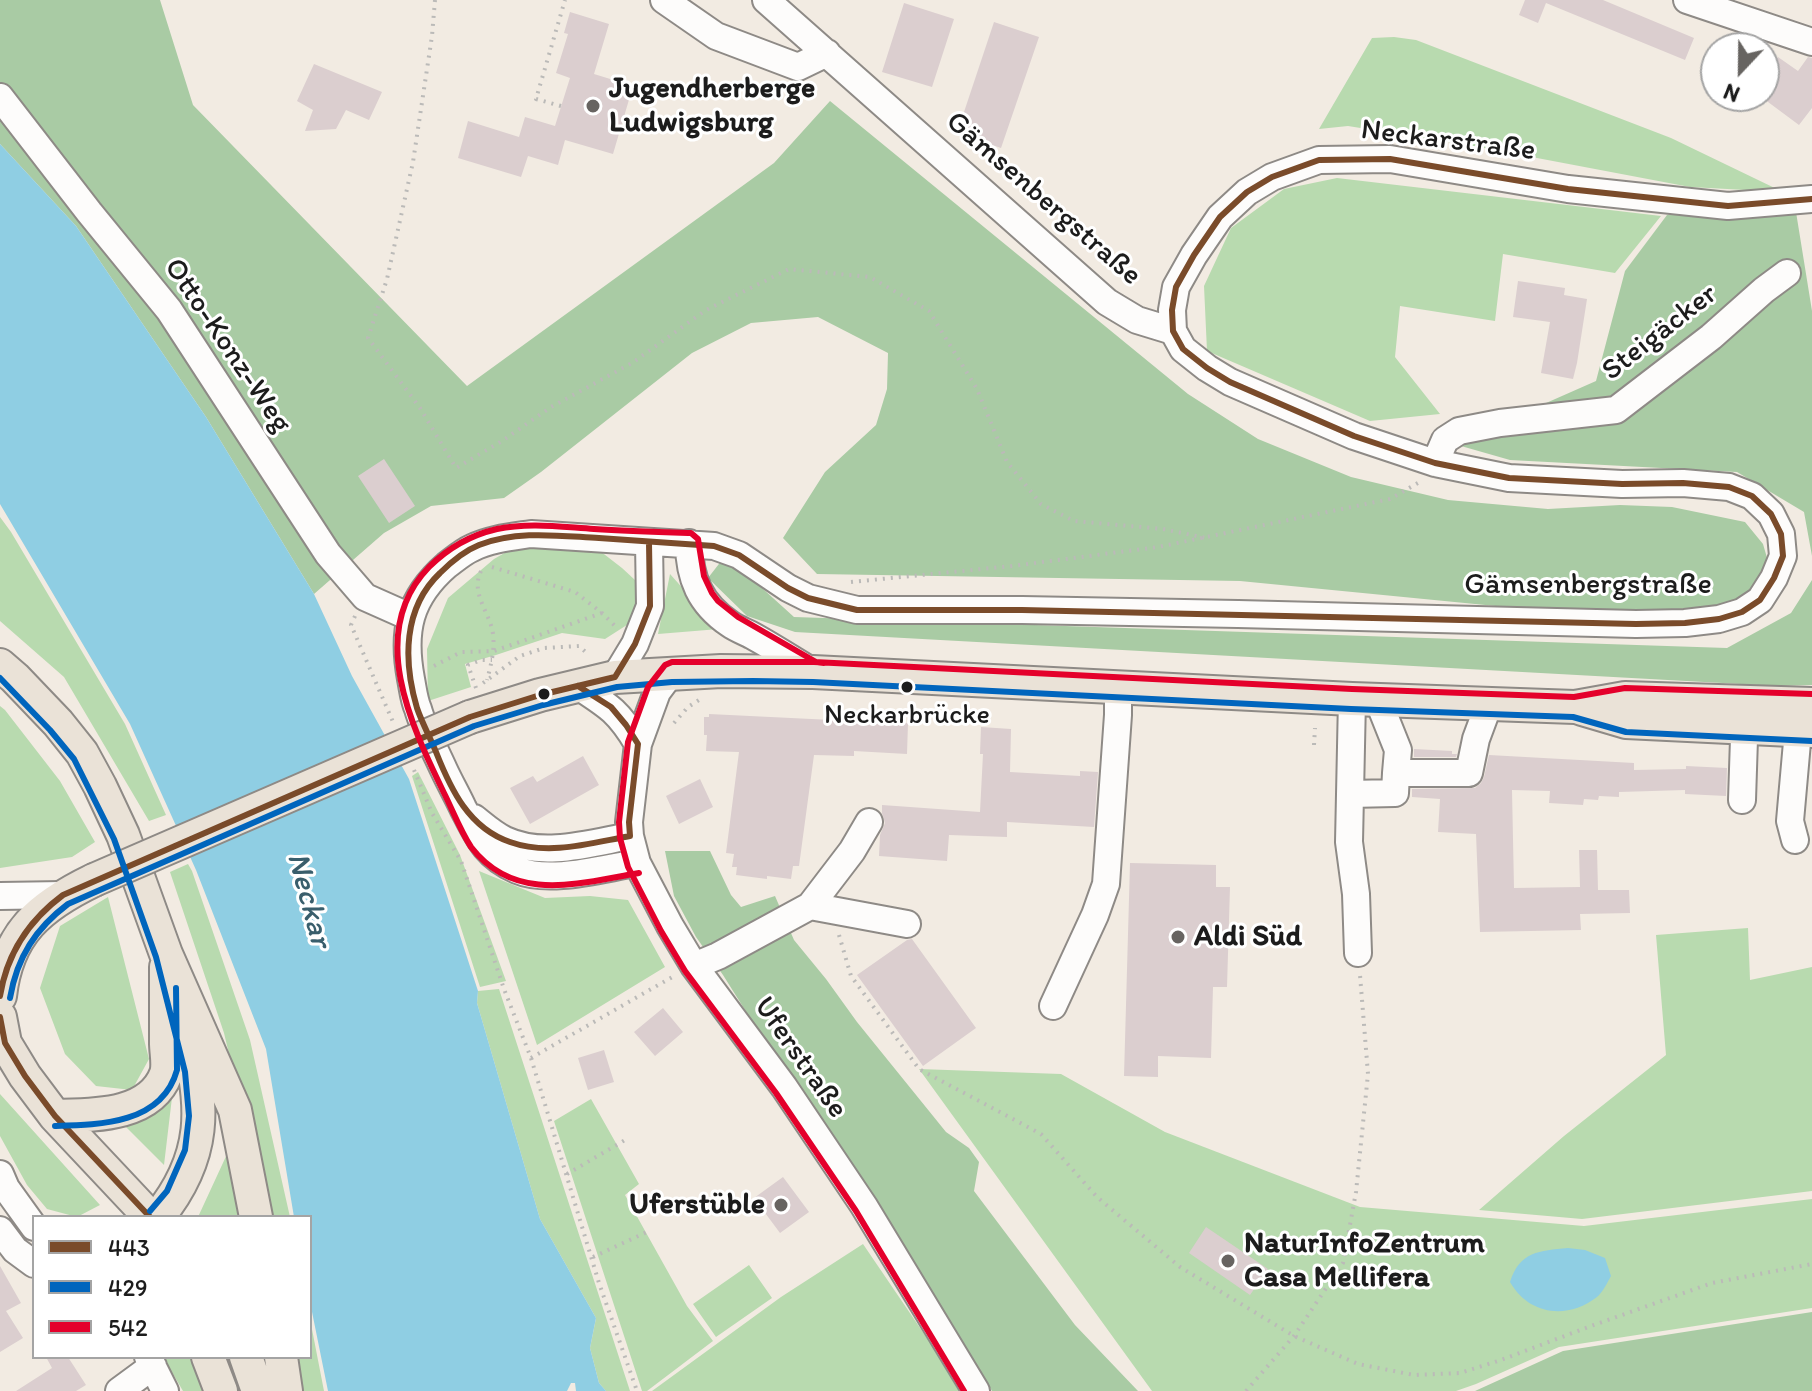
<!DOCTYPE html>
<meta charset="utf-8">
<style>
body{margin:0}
#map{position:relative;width:1812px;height:1391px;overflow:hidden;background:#f2ebe2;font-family:Itim,sans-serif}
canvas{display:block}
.legend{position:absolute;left:32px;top:1215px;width:280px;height:144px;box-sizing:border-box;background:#fff;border:2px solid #a4a4a4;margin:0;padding:10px 14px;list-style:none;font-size:24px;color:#1c1c1c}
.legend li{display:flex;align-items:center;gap:16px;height:40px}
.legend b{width:40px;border:2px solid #a4a4a4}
.north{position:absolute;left:1700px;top:32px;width:80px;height:80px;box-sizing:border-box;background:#fff;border:2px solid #a4a4a4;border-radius:50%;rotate:202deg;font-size:22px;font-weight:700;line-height:32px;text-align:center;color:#1c1c1c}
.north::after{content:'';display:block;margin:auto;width:28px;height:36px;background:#676461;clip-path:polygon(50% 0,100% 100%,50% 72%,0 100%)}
</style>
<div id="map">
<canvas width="1812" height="1391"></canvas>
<ul class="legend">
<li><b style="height:10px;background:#7a4b2a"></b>443</li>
<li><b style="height:10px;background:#0065bd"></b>429</li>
<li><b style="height:10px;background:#e4002b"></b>542</li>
</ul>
<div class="north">N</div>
</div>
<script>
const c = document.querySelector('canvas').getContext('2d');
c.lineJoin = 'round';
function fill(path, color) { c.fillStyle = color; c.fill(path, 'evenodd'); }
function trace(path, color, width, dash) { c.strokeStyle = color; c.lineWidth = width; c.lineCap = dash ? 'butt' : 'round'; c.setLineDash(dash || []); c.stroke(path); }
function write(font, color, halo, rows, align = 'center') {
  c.font = font + ' Itim,sans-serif'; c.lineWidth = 6; c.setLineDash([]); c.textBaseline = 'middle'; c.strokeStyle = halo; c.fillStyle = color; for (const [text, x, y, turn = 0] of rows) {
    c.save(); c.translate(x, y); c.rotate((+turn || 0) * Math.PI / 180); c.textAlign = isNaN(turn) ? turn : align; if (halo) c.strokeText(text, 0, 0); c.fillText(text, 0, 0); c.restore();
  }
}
const green = new Path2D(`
 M1394,37L1416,40L1671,138L1783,192L1690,187L1479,147L1348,126L1319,129L1372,38Z
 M1337,178L1661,216L1615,273L1503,254L1495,321L1400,306L1395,357L1440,414L1370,421L1207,351L1204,286L1231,228L1284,189Z
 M0,517L11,532L125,724L166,815L149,821L64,677L0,621Z
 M515,547L600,551L622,568L635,580L639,597L630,623L605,639L562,633L496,655L465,664L471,687L428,701L427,649L448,598L494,559Z
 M670,574L719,629L658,634Z
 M0,706L5,710L60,781L95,842L72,857L0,868Z
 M418,772L460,855L506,981L480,987L412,776Z
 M188,864L192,871L250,1040L290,1217H268L224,1033L170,872Z
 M479,871L545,898L590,896L628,900L665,967L537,1045Z
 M108,897L149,1059L132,1090L96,1086L65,1054L40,988L60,926Z
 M1748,928L1750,980L1812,967V1191L1582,1219L1479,1210L1564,1136L1666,1055L1656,935Z
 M499,989L630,1391H606L599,1383L590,1348L596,1318L540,1219L477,1003L478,991Z
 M919,1069L1061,1074L1165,1132L1360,1207L1584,1226L1812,1199V1308L1559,1347L1476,1384L1456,1391H1152Z
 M173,1089L164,1165L122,1123Z
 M0,1094L100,1205L77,1217L47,1209L27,1185L0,1136Z
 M591,1099L639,1184L625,1195L687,1306L713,1341L647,1391H642L554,1121Z
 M228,1152L238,1217H198Z
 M863,1244L933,1347L959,1391H652L781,1297Z
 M749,1265L772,1298L716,1337L693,1304Z
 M310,1319L324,1391H302L295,1357H310Z
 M163,1357H192L208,1391H183Z`);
const forest = new Path2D(`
 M0,0H160L193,105L467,386L774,163L830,101L1188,394L1258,439L1351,477L1448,500L1548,509L1620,505L1672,507L1745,522L1763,544L1772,575L1739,612L1659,622L1240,581L817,574L783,538L825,472L876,425L887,389L888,353L818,317L751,323L692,353L541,472L504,498L431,506L384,533L314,594L206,417L76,226L0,144Z
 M1796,212L1812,311V556L1804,512L1737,472L1510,460L1461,446L1469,437L1596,381L1625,271L1667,215Z
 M722,560L752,579L794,617L1727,648L1791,613L1812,580V685L1777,686L795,632L747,616L708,578Z
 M665,851H710L731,895L741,907L775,896L794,940L826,979L857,1022L946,1132L969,1148L979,1162L974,1191L1075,1325L1138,1391H992L845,1153L784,1072L723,975L696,937L674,896Z
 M1812,1312V1391H1475L1563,1351Z`);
const water = new Path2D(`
 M0,144L76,226L206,417L314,594L352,676L409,779L478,991L477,1003L540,1219L596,1318L590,1348L599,1383L606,1391H576L575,1383H571L567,1391H328L310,1302V1217H294L266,1049L196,870L130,724L0,504Z
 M1568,1248L1585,1250L1605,1258L1611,1276C1607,1283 1603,1292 1597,1297C1567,1320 1529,1315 1510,1282C1520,1251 1539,1251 1568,1248Z`);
const building = new Path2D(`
 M1525,0H1603L1694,38L1685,60L1546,3L1538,23L1519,15Z
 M904,3L954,19L932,87L882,72Z
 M570,12L609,24L594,74L633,86L613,154L565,140L558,165L528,156L521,177L458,158L468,121L519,137L525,117L555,126L570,78L556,73L568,34L564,33Z
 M994,22L1039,37L1001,148L957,133Z
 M1764,56L1774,63L1778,57L1798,71L1808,57L1812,58V108L1799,125L1764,99Z
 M314,64L382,92L369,120L346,110L336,129L305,131L313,110L297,101Z
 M1518,281L1565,288L1564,295L1587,299L1577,363L1573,379L1541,373L1550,322L1513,317Z
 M384,459L415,506L389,523L358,476Z
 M709,714L832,720V717L908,723L907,754L854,751V756L814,755L799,866H793L791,879L767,876V879L736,875L737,867H732L734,854L726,853L739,752L706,751L707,735H704V717H709Z
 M981,727L1011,729L1010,772L1080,776V771L1098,772L1094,827L1007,822V837L949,835L947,861L879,856L880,835L885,823L882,813V805L980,812L983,754H980Z
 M1414,749L1452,751V754H1457L1456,757H1414Z
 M1489,755L1634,763V770L1686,769V766L1727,768L1726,796L1685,794V790L1619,792V797L1599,796L1598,800L1584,799L1583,805L1549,803L1550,791L1512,790L1514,888L1580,887L1579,850H1597L1598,890H1629L1630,913L1580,914L1581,930L1480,932L1476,834L1438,832L1440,799L1412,797V789L1475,788L1481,783L1484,777Z
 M583,756L599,785L530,824L510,788L533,776L537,782Z
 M700,779L713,807L679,824L666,796Z
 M1130,863L1216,865V887H1230L1227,987H1213L1211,1058L1158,1056V1077L1124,1076Z
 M912,939L976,1028L923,1066L857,975L907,940Z
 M663,1008L683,1032L655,1056L634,1032Z
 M604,1050L614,1082L588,1090L578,1058Z
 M783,1177L809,1212L780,1233L754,1198Z
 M1206,1227L1268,1269L1250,1295L1189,1253Z
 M0,1266L21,1303L6,1311L23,1338L0,1352Z
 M46,1357H68L86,1385L76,1391H16L52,1368Z`);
const path = new Path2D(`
 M435,0L432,36L413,162L387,279L368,338L420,408L456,468L502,441L551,407L632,363L706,310L789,269L870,277L929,311L977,389L1007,462L1041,504L1074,521L1163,529L1206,538
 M561,106L536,99L565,0
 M492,567L575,592L602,613L615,626
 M481,571C470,594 490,612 493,634C495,650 491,665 487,680
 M851,582L1012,566L1158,547L1390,499L1418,483
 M355,616L351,625L393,722
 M434,666L461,652L494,651L602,613
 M483,683L520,656L544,648L579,646L589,655
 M476,688L468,665L481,660H492
 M674,723L688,707L699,700
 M1314,745L1315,728
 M414,770L432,813L461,861L504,989L531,1058L599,1283L637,1391
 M839,935L851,976L919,1069L1041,1134L1097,1197L1180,1267L1294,1336L1358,1364L1414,1375L1460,1373L1501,1360L1591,1326L1712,1283L1812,1264
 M531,1058L674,976
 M567,1174L625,1140
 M593,1257L649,1231
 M1246,1391L1294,1336L1343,1263L1356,1192L1368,1074L1360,975`);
const minor = new Path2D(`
 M664,0L716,36L798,67L827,53
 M1687,0L1812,42
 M0,97L89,212L169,310L328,554L365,597L410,617
 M1173,331L1172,310L1176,287L1194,255L1220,217L1247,192L1272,177L1319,160L1390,159L1568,189L1728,206L1812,199
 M1435,463L1445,440L1459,431L1500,423L1616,410L1711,337L1764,290L1787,273
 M689,543C689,578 700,604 730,624C737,629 746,632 753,636C773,647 793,660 813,672
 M672,672L657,692L638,744L629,822L630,836L637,863L670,926L694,966L784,1087L864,1206L976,1391
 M615,677L635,644L650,606L649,543
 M578,686C609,706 619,712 638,744
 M1352,699L1349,842L1356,894L1358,953
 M1378,700L1398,750L1396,773
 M1350,794L1395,793L1396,773H1469L1476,739L1489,704
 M1742,800L1745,708
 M474,818C484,826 494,835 505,840C543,858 591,843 630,836
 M1795,840L1790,821L1798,731
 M637,863C603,868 550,884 517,870C485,856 478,837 463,808C457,795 450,783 444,770C435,750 424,730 418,709C414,700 413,689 411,679C402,631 409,598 447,565C455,559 463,552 472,548C490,539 511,537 531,534L714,546L739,555L788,588L808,598L857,610H1022L1238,614L1636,624L1685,623L1719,619L1742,612L1760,600L1774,578L1783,556L1781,534L1771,514L1752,496L1729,487L1683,483L1622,484L1509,478L1435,463L1354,436L1230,382L1207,368L1183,349L1173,331L1137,320L1107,302L766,0
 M0,896L63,895
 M810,906L907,924
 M694,966L718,956L810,906L852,851L869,822
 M1053,1006L1095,915L1106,884L1118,715V687
 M0,1174L6,1188L34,1227
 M0,1230L15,1250L34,1264
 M148,1357L165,1391
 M119,1391L153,1366`);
const major = new Path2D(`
 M0,665L15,678L58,723L82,753L100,786L123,835L166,954L235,1110L256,1217
 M1582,709L1626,722L1812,731
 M470,717L540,695L615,677L721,671L813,672L1352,699L1575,707L1625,698L1812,704
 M0,996C7,933 40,906 94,880
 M0,1017L5,1043L25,1076L55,1116L150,1217
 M55,1116C92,1115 150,1117 166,1074C169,1065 166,1052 166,1043C166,1017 166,992 166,967
 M158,1217C207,1157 205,1106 186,1034
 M208,1357L221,1391
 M246,1357L258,1391
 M281,1357L286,1391`);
const majorBridge = new Path2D(`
 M94,880L470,717`);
const bus1 = new Path2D(`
 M578,686L611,707L626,725L638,744L629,822L630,836C591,843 549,856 510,842C469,828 451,790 436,752C430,737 422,723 417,708C403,661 403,608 440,573C452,561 464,551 479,545C518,530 559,536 599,538C637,541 676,543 714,546L739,555L788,588L808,598L857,610H1022L1636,624L1685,623L1719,619L1742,612L1760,600L1774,578L1783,556L1781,534L1771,514L1752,496L1729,487L1683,483L1622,484L1509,478L1435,463L1354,436L1230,382L1207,368L1183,349L1173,331L1172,310L1176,287L1194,255L1220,217L1247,192L1272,177L1319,160L1390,159L1568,189L1728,206L1812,199
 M0,996C7,953 28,921 63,895L470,717L540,695L615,677L635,644L650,606L649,543
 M0,1017L5,1043L25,1076L55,1116L150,1217`);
const bus2 = new Path2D(`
 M0,678L50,730L74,759L114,839L156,957L185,1072L189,1116L185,1150L167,1191L150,1211
 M10,998C17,957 36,928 68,904L474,726L543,705L617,687L672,682L753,681L813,682L1351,709L1573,717L1626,732L1812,741
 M55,1126C100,1125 162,1124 177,1070L176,988`);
const bus3 = new Path2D(`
 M639,873C579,883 515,904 471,847C460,830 453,811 444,793C411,725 366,632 429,567C448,548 471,535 497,529C529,522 562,527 594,529C626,531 659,532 691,533L698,539L704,576L712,593L718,601L738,617L816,662L824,663
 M964,1391L856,1211L776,1093L685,971L661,931L628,867L620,838L619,822L628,742L648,687L665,665L672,662H814L1352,689L1574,697L1625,688L1812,694`);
const markers = [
 [593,106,8,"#676461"],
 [907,687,7,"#1c1c1c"],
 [544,694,7,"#1c1c1c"],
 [1178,937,8,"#676461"],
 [781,1205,8,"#676461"],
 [1228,1261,8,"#676461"]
];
const busNames = [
 ["Neckarbrücke",907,716]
];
const poiNames = [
 ["Jugendherberge",609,89],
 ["Ludwigsburg",609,123],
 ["Aldi Süd",1194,937],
 ["Uferstüble",765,1205,"right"],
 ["NaturInfoZentrum",1244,1244],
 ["Casa Mellifera",1244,1278]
];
const streetNames = [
 ["Neckarstraße",1448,141,7],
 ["Gämsenbergstraße",1043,199,41],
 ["Steigäcker",1660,333,-38],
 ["Otto-Konz-Weg",227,346,56],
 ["Gämsenbergstraße",1588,585],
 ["Uferstraße",800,1058,55]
];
const waterNames = [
 ["Neckar",308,900,75]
];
fill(green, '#b8daaf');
fill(forest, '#a9cba4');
fill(water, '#8fcee3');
fill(building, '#dbcecf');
trace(minor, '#8e8a86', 30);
trace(major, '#8e8a86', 36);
trace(path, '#bbbab8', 4, [2, 6]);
trace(minor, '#fdfcfb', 26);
trace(major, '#eae2d7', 32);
trace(majorBridge, '#8e8a86', 36, []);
trace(majorBridge, '#eae2d7', 32);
trace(bus1, '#7a4b2a', 6);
trace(bus2, '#0065bd', 6);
trace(bus3, '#e4002b', 6);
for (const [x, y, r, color] of markers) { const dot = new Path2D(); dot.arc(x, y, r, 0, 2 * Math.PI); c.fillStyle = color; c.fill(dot); trace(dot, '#fff', 3); }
write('28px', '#1c1c1c', '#fff', busNames);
write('bold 30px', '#1c1c1c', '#fff', poiNames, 'left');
write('30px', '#1c1c1c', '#fff', streetNames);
write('italic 32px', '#395e6c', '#fff', waterNames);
</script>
